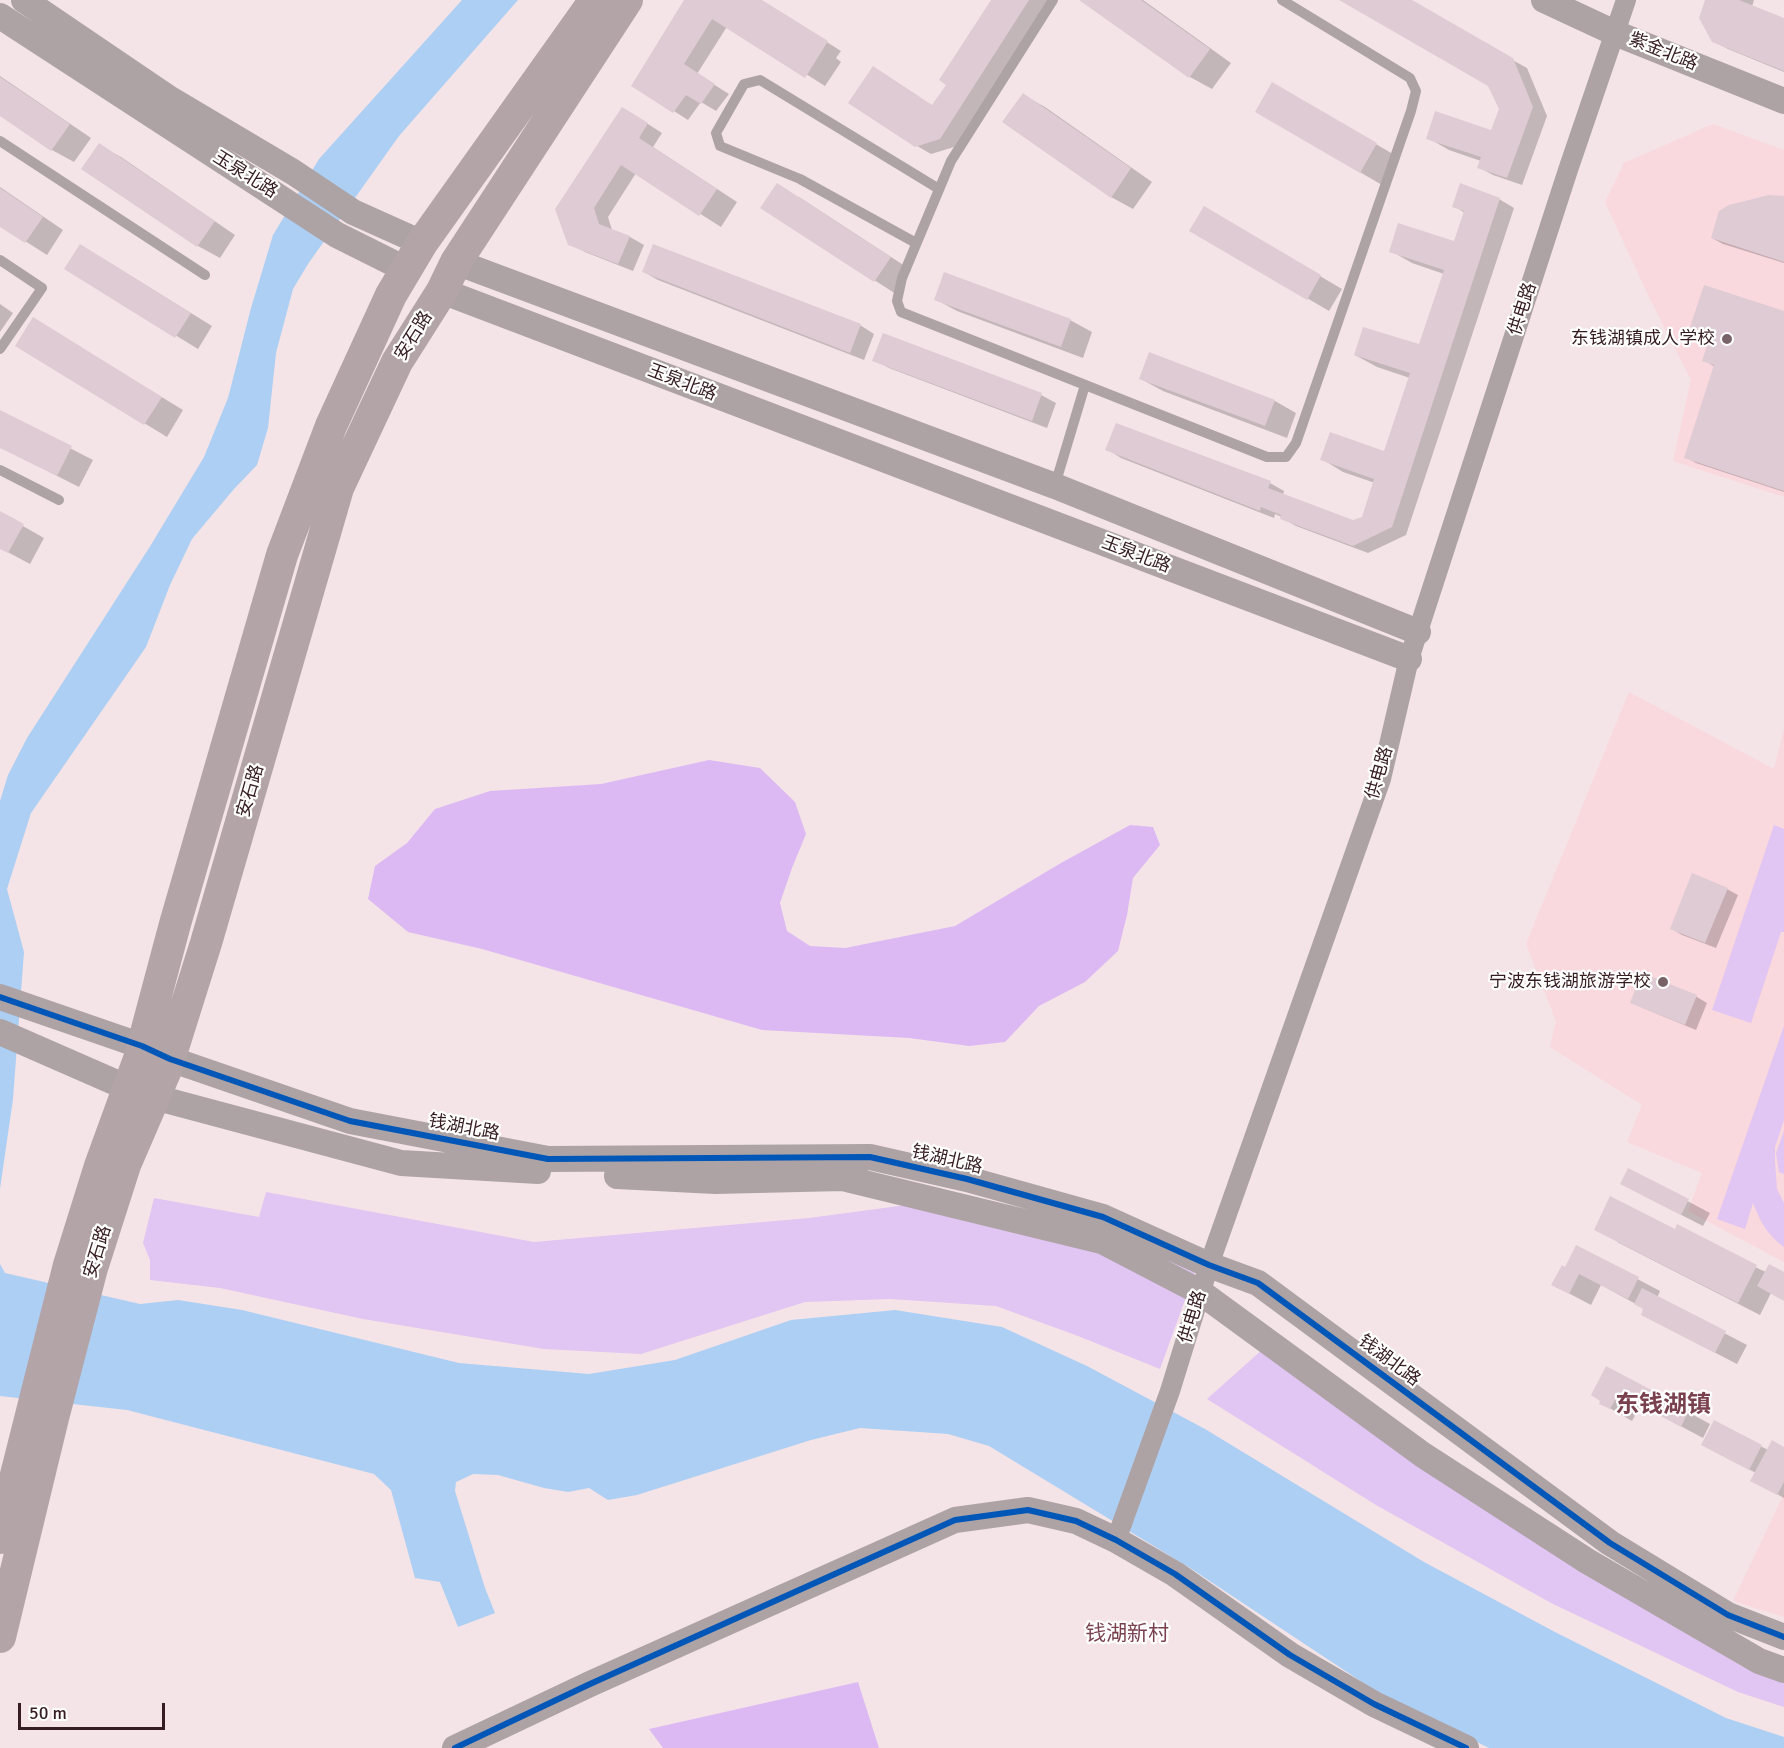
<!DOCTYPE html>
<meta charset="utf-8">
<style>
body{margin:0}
#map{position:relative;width:1784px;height:1748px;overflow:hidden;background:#f4e4e7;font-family:Signika,sans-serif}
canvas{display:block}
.scale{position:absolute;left:18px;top:1703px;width:147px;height:27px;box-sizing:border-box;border:3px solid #361d23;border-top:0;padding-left:8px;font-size:18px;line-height:21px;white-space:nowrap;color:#361d23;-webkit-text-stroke:4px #fff;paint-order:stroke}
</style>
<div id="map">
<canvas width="1784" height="1748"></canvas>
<div class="scale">50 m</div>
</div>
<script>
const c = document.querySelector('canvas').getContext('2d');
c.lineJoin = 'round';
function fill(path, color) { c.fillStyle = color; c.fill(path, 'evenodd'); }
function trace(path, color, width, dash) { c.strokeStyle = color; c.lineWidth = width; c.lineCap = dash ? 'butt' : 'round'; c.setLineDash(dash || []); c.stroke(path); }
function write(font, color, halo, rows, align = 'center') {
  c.font = font + ' Signika,"Noto Sans SC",sans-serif'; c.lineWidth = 4.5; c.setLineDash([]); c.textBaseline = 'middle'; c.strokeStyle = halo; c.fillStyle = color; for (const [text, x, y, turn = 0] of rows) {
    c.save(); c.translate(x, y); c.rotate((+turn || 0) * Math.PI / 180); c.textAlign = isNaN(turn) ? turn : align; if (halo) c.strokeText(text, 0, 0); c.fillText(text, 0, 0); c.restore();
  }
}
const built = new Path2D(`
 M1713,124L1784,150V497L1673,461L1691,380L1649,297L1605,202L1624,163Z
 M1629,692L1774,769L1784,729V1262L1688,1211L1702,1173L1627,1142L1642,1105L1550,1047L1556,1021L1526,944Z
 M1784,1494V1617L1733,1601Z`);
const green = new Path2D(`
 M1774,825L1784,829V932H1781L1751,1023L1712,1010Z
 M1784,1026V1120L1775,1147V1162L1777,1189L1784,1203V1247C1767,1234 1761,1223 1753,1203L1745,1229L1717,1219Z
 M1784,1131V1174L1779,1172L1776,1153Z
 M266,1192L534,1242L809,1218L899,1206L993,1205L1198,1264L1160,1369L1078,1336L996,1306L890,1299L805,1302L641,1354L544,1349L363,1319L220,1288L150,1280V1260L143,1243L154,1198L259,1217Z
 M1263,1349L1582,1569L1743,1667L1784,1677V1707L1738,1692L1551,1603L1376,1505L1207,1399Z`);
const forest = new Path2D(`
 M709,760L760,768L795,802L806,834L792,868L780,903L787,931L810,946L845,948L955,926L1061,863L1130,825L1153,827L1160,845L1133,878L1127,915L1118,951L1085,982L1039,1006L1005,1042L969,1046L909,1038L762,1030L482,949L408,932L368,899L375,866L407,843L435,809L490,791L601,784Z
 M858,1682L879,1748H663L649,1729Z`);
const water = new Path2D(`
 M462,0H518L399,136L308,264L293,289L276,353L268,428L257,465L234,489L192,539L170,585L146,647L31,813L7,889L24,952L13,1099L0,1189V801L8,775L27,738L149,548L204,457L228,398L251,308L273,235L319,159Z
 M0,1264L5,1273L140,1304L178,1300L242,1310L459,1363L589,1374L675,1360L791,1320L895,1310L1002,1327L1087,1366L1205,1429L1424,1562L1555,1632L1726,1718L1784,1737V1748H1489L1430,1719L1371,1688L1190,1568L989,1446L948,1434L860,1428L811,1440L637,1495L608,1500L589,1488L568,1492L544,1488L498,1475L473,1474L456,1482L455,1491L485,1588L495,1613L458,1627L440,1582L415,1578L391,1490L374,1474L127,1410L0,1396Z`);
const shadow = new Path2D(`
 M686,0H760L841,51L836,58L841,62L825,86L728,25L697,74L729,94L716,111L701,102L688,120L633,85Z
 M992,0H1048L954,147L931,154L912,143L948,85Z
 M1084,0H1143L1231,63L1212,89L1190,77Z
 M1348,0H1404L1527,68L1547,116L1522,185L1493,175L1478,167L1481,161L1449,150L1428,138L1492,131L1500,109L1490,85Z
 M1707,0H1754L1751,10L1784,23V72L1728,49L1713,41Z
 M0,76L91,138L74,162L52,150L0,114Z
 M1273,84L1398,157L1382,185L1257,112Z
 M1023,95L1045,107L1152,182L1133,209L1111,197Z
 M637,117L662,133L653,147L737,202L721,227L636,173L608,217L612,230L630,237L644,245L633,271L585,252L570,244Z
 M99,145L121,157L235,235L220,258L198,246L83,168Z
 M0,187L63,230L47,255L0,225Z
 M799,197L911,270L896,294L762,208Z
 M1784,197V263L1723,244L1712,238Z
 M1499,199L1514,208L1406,535L1368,553L1296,526L1282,518V517L1275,514L1274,518L1121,458L1107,449L1270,483L1284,491L1283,495L1353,522L1363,518L1375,483L1343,472L1322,459L1385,452L1410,378L1377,367L1355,355L1420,346L1444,274L1412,263L1391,251L1455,243L1465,213L1454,206Z
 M1204,208L1342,289L1329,311L1191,230Z
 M102,258L212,326L198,349L67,269Z
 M644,272L860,325L874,334L864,360L658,280Z
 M935,299L1070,320L1092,332L1083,358L957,311Z
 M0,304L13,313L0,332Z
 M1784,313V492L1696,463L1686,457L1715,367L1704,360L1712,336L1692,327Z
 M55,332L183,410L167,437L18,346Z
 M884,335L1041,395L1056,403L1047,428L889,368L874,360Z
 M1150,354L1275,401L1296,413L1287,438L1163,391L1141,379Z
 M0,412L93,460L79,487L0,447Z
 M0,513L44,538L30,564L0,548Z
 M1727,889L1738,895L1716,948L1682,935L1672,929Z
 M1643,975L1697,997L1707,1003L1696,1030L1643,1008L1632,1002Z
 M1629,1170L1710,1213L1703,1226L1644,1196Z
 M1675,1231L1766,1272L1784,1274V1300L1771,1293L1760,1315L1617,1242Z
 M1577,1247L1660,1291L1657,1298L1747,1345L1737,1364L1642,1315L1645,1309L1601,1285L1591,1305L1553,1285L1566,1269Z
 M1607,1368L1710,1424L1703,1438L1641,1405L1632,1421L1601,1403Z
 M1715,1422L1768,1450L1784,1449V1498L1752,1480L1756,1473L1725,1457Z`);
const building = new Path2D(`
 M684,0H762L828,41L805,78L712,19L684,64L715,84L701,104L686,95L673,113L631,86Z
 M991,0H1029L940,139L915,147L848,103L873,66L932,105L946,85L939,80Z
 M1079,0H1141L1210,49L1189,78Z
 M1339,0H1412L1513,58L1533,107L1507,178L1477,168L1481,157L1426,139L1435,111L1491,130L1499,109L1488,86Z
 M1705,0H1739L1784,18V71L1712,42L1699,18Z
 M0,77L70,124L51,151L0,116Z
 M1272,82L1377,143L1360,173L1255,112Z
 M1023,93L1131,168L1111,198L1002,122Z
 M622,107L648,123L639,138L717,189L699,216L621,165L594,208L599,224L630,236L618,264L568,245L555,209Z
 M99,143L215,221L197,247L81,169Z
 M777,183L891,257L874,282L760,208Z
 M1460,183L1500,198L1392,527L1353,546L1280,519L1281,515L1261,507L1260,511L1105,450L1116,423L1271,481L1268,488L1353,520L1362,517L1374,479L1320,460L1330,432L1384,451L1410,373L1354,355L1363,327L1419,344L1444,270L1389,252L1398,223L1454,241L1464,211L1452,207Z
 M0,188L43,217L25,243L0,227Z
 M1769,195L1784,196V262L1711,238L1719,211L1729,205Z
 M1204,206L1321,275L1307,300L1189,231Z
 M80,244L191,313L175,338L64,269Z
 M653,244L861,324L850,353L642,272Z
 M944,272L1071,319L1061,347L934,300Z
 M1704,285L1784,311V491L1684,458L1714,365L1702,361L1711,334L1690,327Z
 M33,317L162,397L144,425L15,346Z
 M883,333L1042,393L1032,421L872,361Z
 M1149,352L1275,400L1265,426L1139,379Z
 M0,410L72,446L57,476L0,448Z
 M0,511L24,524L8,553L0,549Z
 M1692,873L1728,888L1705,943L1670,929Z
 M1642,973L1697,995L1685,1025L1630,1003Z
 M1628,1168L1689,1199L1681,1215L1620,1184Z
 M1610,1196L1675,1229L1677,1224L1757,1265L1738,1303L1594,1230Z
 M1576,1245L1639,1277L1628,1299L1579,1274L1569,1294L1551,1285L1562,1265L1565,1267Z
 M1769,1264L1784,1272V1301L1757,1286Z
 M1642,1288L1726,1331L1715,1353L1641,1315L1643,1309L1634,1304Z
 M1606,1366L1689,1410L1681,1427L1619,1393L1610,1409L1599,1404L1600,1401L1591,1395Z
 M1714,1420L1762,1445L1749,1470L1701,1445Z
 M1772,1440L1784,1447V1482L1777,1495L1750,1481Z`);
const service = new Path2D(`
 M1053,0L951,161L902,278L897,301L901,312L1267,457H1286L1296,443L1411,111L1416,91L1410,78L1282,0
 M0,141L205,275
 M916,243L800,179L720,146L716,133L744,84L760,80L939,189
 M0,260L42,288L0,349
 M0,470L59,500
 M1055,485L1085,385`);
const minor = new Path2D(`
 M1116,1540L1170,1391L1209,1265L1381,779L1409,659L1568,170L1626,0`);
const tertiary = new Path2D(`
 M24,0L170,99L293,172L353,212L422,243
 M1544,0L1615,33L1784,101
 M0,16L337,235L407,270
 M456,262L1055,486L1418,632
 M442,291L1409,659
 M0,997L142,1046L170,1059L350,1121L548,1159L870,1157L967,1179L1103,1217L1209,1265L1258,1283L1610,1543L1728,1615L1784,1637
 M0,1032L128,1088L154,1097L401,1163L538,1171
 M617,1176L715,1181L843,1178L1102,1241L1200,1292L1423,1455L1587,1561L1759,1661L1784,1670
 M455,1748L590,1684L955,1520L1028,1510L1076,1521L1116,1540L1175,1574L1290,1655L1374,1704L1466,1748`);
const primary = new Path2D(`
 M0,1538L69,1265L100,1166L139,1059L175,924L282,555L331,426L391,295L422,243L595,0
 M0,1637L53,1418L92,1268L125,1165L166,1070L206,943L338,488L397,362L442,291L456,262L627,0`);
const cycleway = new Path2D(`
 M0,997L142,1046L170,1059L350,1121L548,1159L870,1157L967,1179L1103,1217L1209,1265L1258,1283L1610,1543L1728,1615L1784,1637
 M455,1748L590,1684L955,1520L1028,1510L1076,1521L1116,1540L1175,1574L1290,1655L1374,1704L1466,1748`);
const markers = [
 [1727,339,6,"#786368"],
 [1663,982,6,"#786368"]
];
const streetNames = [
 ["紫金北路",1663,52,22],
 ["玉泉北路",245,175,32],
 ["供电路",1523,309,-72],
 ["安石路",414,336,-58],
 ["玉泉北路",682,383,21],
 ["玉泉北路",1136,555,21],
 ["供电路",1380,773,-74],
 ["安石路",251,791,-74],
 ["钱湖北路",464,1128,11],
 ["钱湖北路",947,1160,13],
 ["安石路",98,1252,-73],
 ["供电路",1193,1317,-73],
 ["钱湖北路",1389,1361,37]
];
const poiNames = [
 ["东钱湖镇成人学校",1715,339],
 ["宁波东钱湖旅游学校",1651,982]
];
const quarterNames = [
 ["钱湖新村",1127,1634]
];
const districtNames = [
 ["东钱湖镇",1663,1406]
];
fill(built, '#f9d8de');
fill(green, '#e1c5f2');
fill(forest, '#ddb9f3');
fill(water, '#adcff4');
fill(shadow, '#0003');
fill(building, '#decbd3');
trace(service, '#ada3a5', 10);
trace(minor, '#ada3a5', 20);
trace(tertiary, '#ada3a5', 26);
trace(primary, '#b3a4a7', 32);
trace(cycleway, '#0057b8', 6);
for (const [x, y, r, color] of markers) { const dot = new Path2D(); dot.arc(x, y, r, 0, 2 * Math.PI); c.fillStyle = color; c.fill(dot); trace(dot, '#fff', 2); }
write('18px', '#361d23', '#fff', streetNames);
write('18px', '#361d23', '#fff', poiNames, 'right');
write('21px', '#79404d', '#fff', quarterNames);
write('bold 24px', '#79404d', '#fff', districtNames);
</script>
